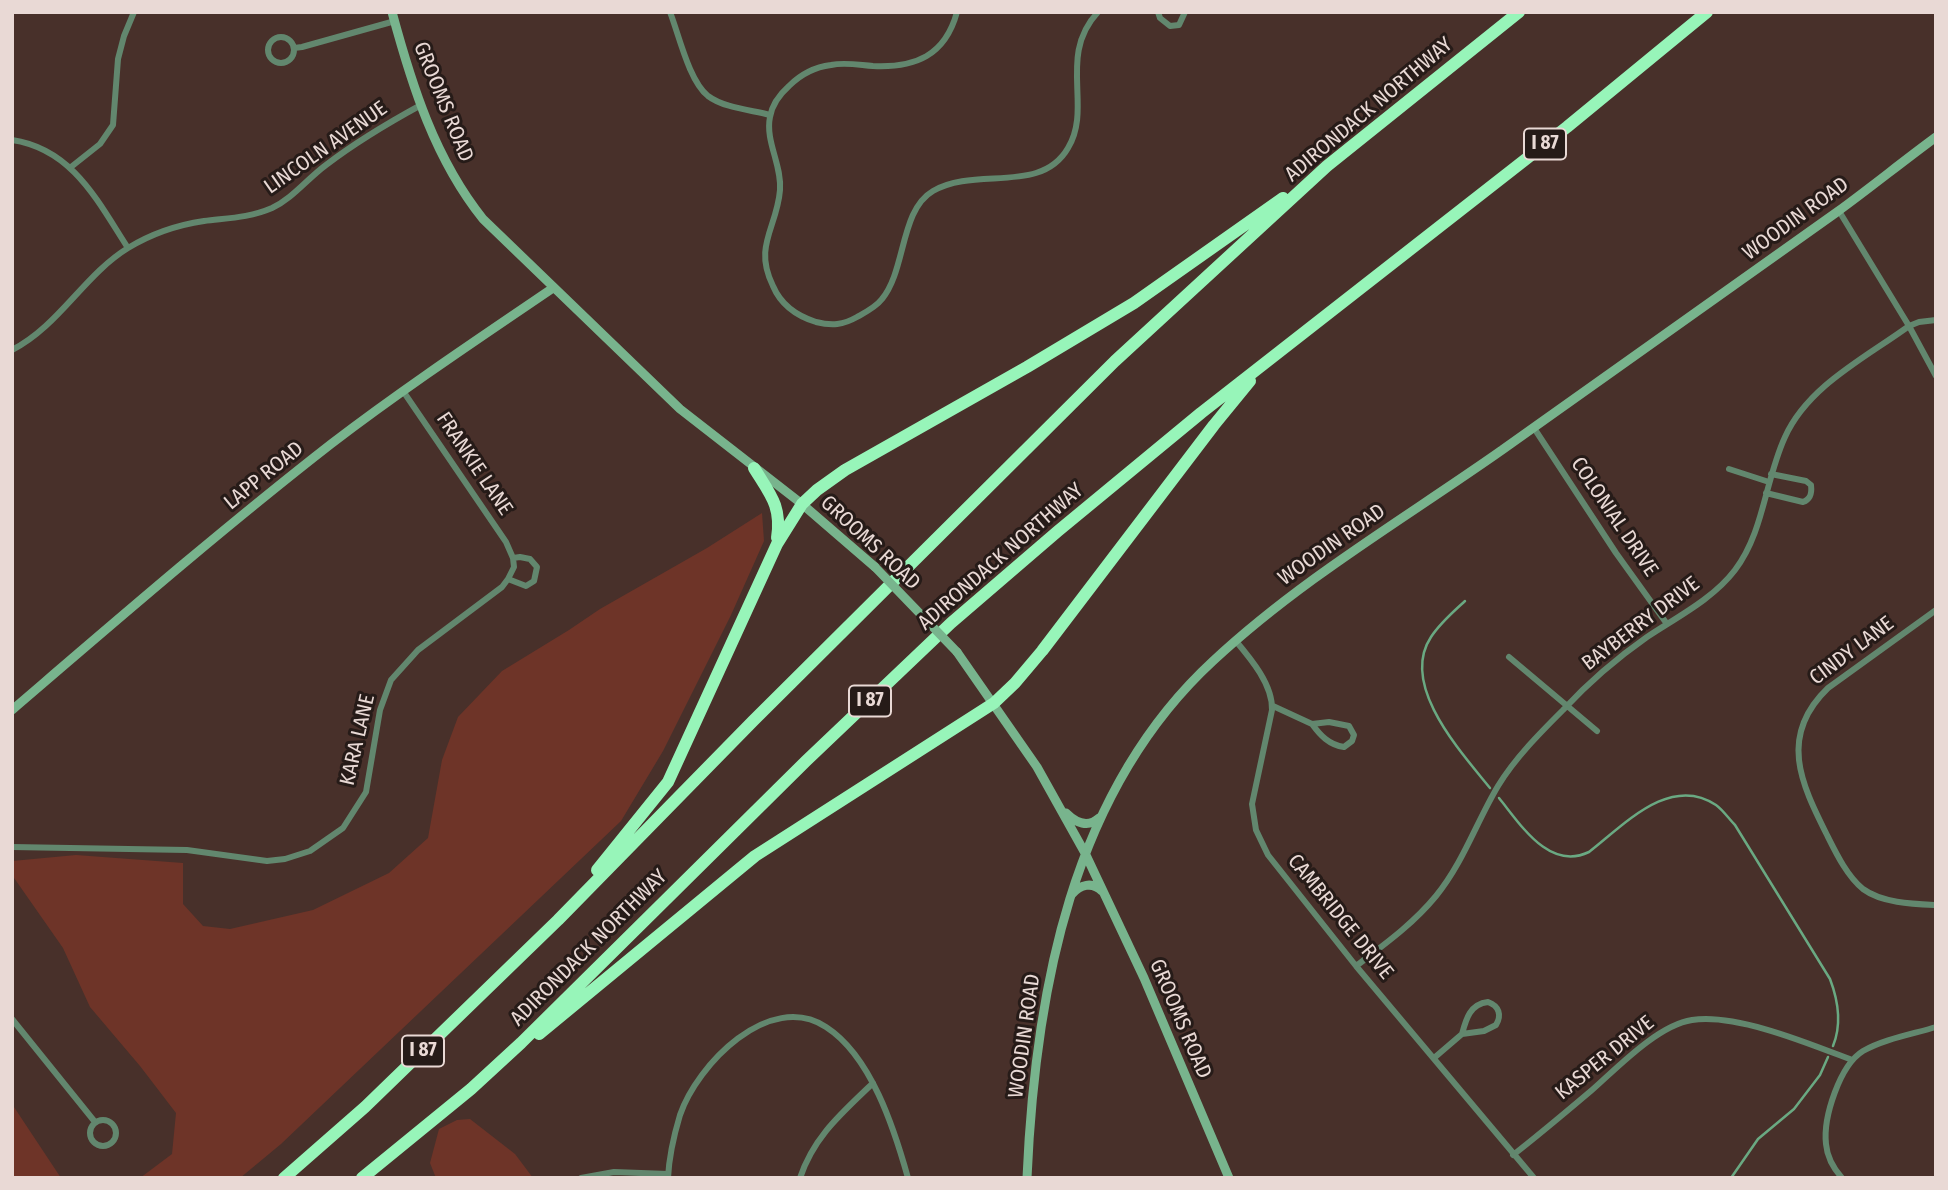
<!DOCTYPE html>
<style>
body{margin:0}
#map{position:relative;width:1948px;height:1190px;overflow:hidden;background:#48302a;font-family:"Fira Sans Condensed",sans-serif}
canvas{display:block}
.frame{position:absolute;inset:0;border:14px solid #e9d9d5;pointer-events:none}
</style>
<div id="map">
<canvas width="1948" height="1190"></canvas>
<div class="frame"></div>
</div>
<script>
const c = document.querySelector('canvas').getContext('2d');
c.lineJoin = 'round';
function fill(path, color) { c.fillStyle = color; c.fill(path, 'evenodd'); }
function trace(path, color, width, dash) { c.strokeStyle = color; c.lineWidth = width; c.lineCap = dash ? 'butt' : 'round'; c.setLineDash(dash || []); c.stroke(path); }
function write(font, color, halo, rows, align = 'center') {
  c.font = font + ' "Fira Sans Condensed",sans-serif'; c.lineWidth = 6; c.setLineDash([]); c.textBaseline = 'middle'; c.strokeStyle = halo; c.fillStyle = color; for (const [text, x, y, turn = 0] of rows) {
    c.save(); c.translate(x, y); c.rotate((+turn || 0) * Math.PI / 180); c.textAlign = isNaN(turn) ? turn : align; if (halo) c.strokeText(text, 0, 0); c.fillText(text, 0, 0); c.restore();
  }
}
const green = new Path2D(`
 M762,513L764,541L731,615L663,751L621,821L281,1144L240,1178H140L172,1154L176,1113L140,1066L90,1007L63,948L12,875V861L76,855L183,863V904L203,926L230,929L313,910L389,873L428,838L442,760L458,717L502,671L569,630L600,609L707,548Z
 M12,1104L61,1178H12Z
 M470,1119L515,1154L533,1178H436L430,1163L439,1129L457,1120Z`);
const stream = new Path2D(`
 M1465,601C1453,612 1440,623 1431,637C1399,685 1461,752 1490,788
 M1499,798C1521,825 1549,871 1589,852C1624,825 1670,774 1716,805C1723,810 1729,819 1735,825L1830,979C1838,1000 1842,1024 1833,1046
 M1731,1178L1758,1139L1794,1109L1820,1075L1828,1057`);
const street = new Path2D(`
 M670,12C679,35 689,81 708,96C724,108 751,110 770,115
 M957,12C945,56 915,68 873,66C859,65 845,62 831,65C815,67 800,75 789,86C780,94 772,105 770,117C765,141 782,165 780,190C777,228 753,246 773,286C781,305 797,316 816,322C832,326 843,325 857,317C866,312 876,307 882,299C906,270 900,210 933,191C976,166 1041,195 1068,148C1093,107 1057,56 1098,12
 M1158,12L1160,18L1170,26L1179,25L1185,12
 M268 50a13 13 0 1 1 26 0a13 13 0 1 1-26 0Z
 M294,48L302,47L395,21
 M12,140C73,149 98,202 128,248
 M71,167L100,144L113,125L118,59L124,36L134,12
 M1839,211L1909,326L1936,376
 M12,350C59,326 84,275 128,248C151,234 177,225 204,221C227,218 249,218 272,208C293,198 307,179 326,165C356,142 388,123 421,105
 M403,391L506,542L513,558
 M1534,428L1616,553L1667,624
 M1729,469L1769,482
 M1766,493L1803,502C1811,499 1812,493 1811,485L1806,481L1771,474
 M520,557L530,559L537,567L534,581L526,586L508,579L514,567L513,558Z
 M1936,610L1828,688C1778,736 1801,783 1827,835C1836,853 1847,876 1863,889C1882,903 1913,904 1936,905
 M1235,640C1251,659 1273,685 1272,710L1252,804L1256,830L1268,855L1356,966L1534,1178
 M1509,657L1597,731
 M1273,706L1312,724
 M1329,722L1349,726L1354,735L1352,741L1344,747C1329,745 1320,735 1312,724Z
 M12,847L187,850L267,861L285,859L310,851L343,828L366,792L380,710L391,680L418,650L502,587L508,579
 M1356,966C1385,944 1413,924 1436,896C1463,863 1476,823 1498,786C1515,758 1540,733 1563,710C1588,683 1617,658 1647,637C1677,617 1713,599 1735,570C1764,532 1765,480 1785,437C1808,386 1865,358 1909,326L1919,322L1936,320
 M1488,1002C1499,1006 1502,1015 1496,1025L1484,1031L1462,1034C1466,1019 1470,1004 1488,1002Z
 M12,1019L95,1122
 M1434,1058L1462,1034
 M90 1133a13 13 0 1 1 26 0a13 13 0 1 1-26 0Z
 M1513,1155C1540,1134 1566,1112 1592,1090C1617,1068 1658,1025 1692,1020C1736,1013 1810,1044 1852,1060
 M581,1178L614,1172L668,1174
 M668,1178C669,1157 674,1135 680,1115C697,1065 769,990 826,1027C871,1056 894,1128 908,1178
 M800,1178C814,1136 842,1113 873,1083
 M1842,1178C1834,1169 1827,1156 1826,1144C1823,1117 1840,1065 1863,1051C1884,1039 1913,1034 1936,1027`);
const secondary = new Path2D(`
 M392,12C412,86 435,159 483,219L680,409L802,504L875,567
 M957,652L1037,767L1085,853L1144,978L1229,1178
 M12,710C117,620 222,529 331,444C403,389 478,339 553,288
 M1066,813C1076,823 1088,828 1099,818
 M1072,894C1080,885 1092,881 1102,891
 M1027,1178C1035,993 1071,792 1213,661C1301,579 1404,519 1502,450C1614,371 1726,292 1837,212C1870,188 1902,162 1936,137`);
const highway = new Path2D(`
 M754,468C770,494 782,506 777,538
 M597,870L668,782L777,544L802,504L817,490L845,470L1027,367L1134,303L1283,198
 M539,1034L755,856L994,703L1015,683L1042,651L1214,425L1250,381
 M284,1178L365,1107L558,920L753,721L1115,361L1327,166L1519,12
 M362,1178L471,1089L521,1043L806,761L951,623L1058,531L1201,413L1567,127L1707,12`);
const secondaryBridge = new Path2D(`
 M875,567L957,652`);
const shields = [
 [1545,144,42],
 [870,701,42],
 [423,1051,42]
];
const shieldNames = [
 ["I 87",1545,144],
 ["I 87",870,701],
 ["I 87",423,1051]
];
const streetNames = [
 ["GROOMS ROAD",443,102,68],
 ["ADIRONDACK NORTHWAY",1369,110,-40],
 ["LINCOLN AVENUE",326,148,-35],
 ["WOODIN ROAD",1796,219,-36],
 ["FRANKIE LANE",474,464,56],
 ["LAPP ROAD",264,476,-39],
 ["COLONIAL DRIVE",1614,517,56],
 ["GROOMS ROAD",870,543,43],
 ["WOODIN ROAD",1332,545,-35],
 ["ADIRONDACK NORTHWAY",1001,557,-41],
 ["BAYBERRY DRIVE",1641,624,-37],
 ["CINDY LANE",1852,651,-37],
 ["KARA LANE",358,740,-77],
 ["CAMBRIDGE DRIVE",1340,917,51],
 ["ADIRONDACK NORTHWAY",589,948,-45],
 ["GROOMS ROAD",1180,1019,67],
 ["WOODIN ROAD",1025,1036,-82],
 ["KASPER DRIVE",1605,1058,-39]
];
fill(green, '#6e3428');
trace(stream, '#6aa982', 2.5);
trace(street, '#62876e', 6);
trace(secondary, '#78b48d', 9);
trace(highway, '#97f5b9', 12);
trace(secondaryBridge, '#78b48d', 9);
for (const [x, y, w] of shields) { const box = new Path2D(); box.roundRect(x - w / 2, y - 15.5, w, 31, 5); c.fillStyle = '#261b18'; c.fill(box); trace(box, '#e9d9d5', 2); }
write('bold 19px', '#e9d9d5', null, shieldNames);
write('21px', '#e9d9d5', '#261b18', streetNames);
</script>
